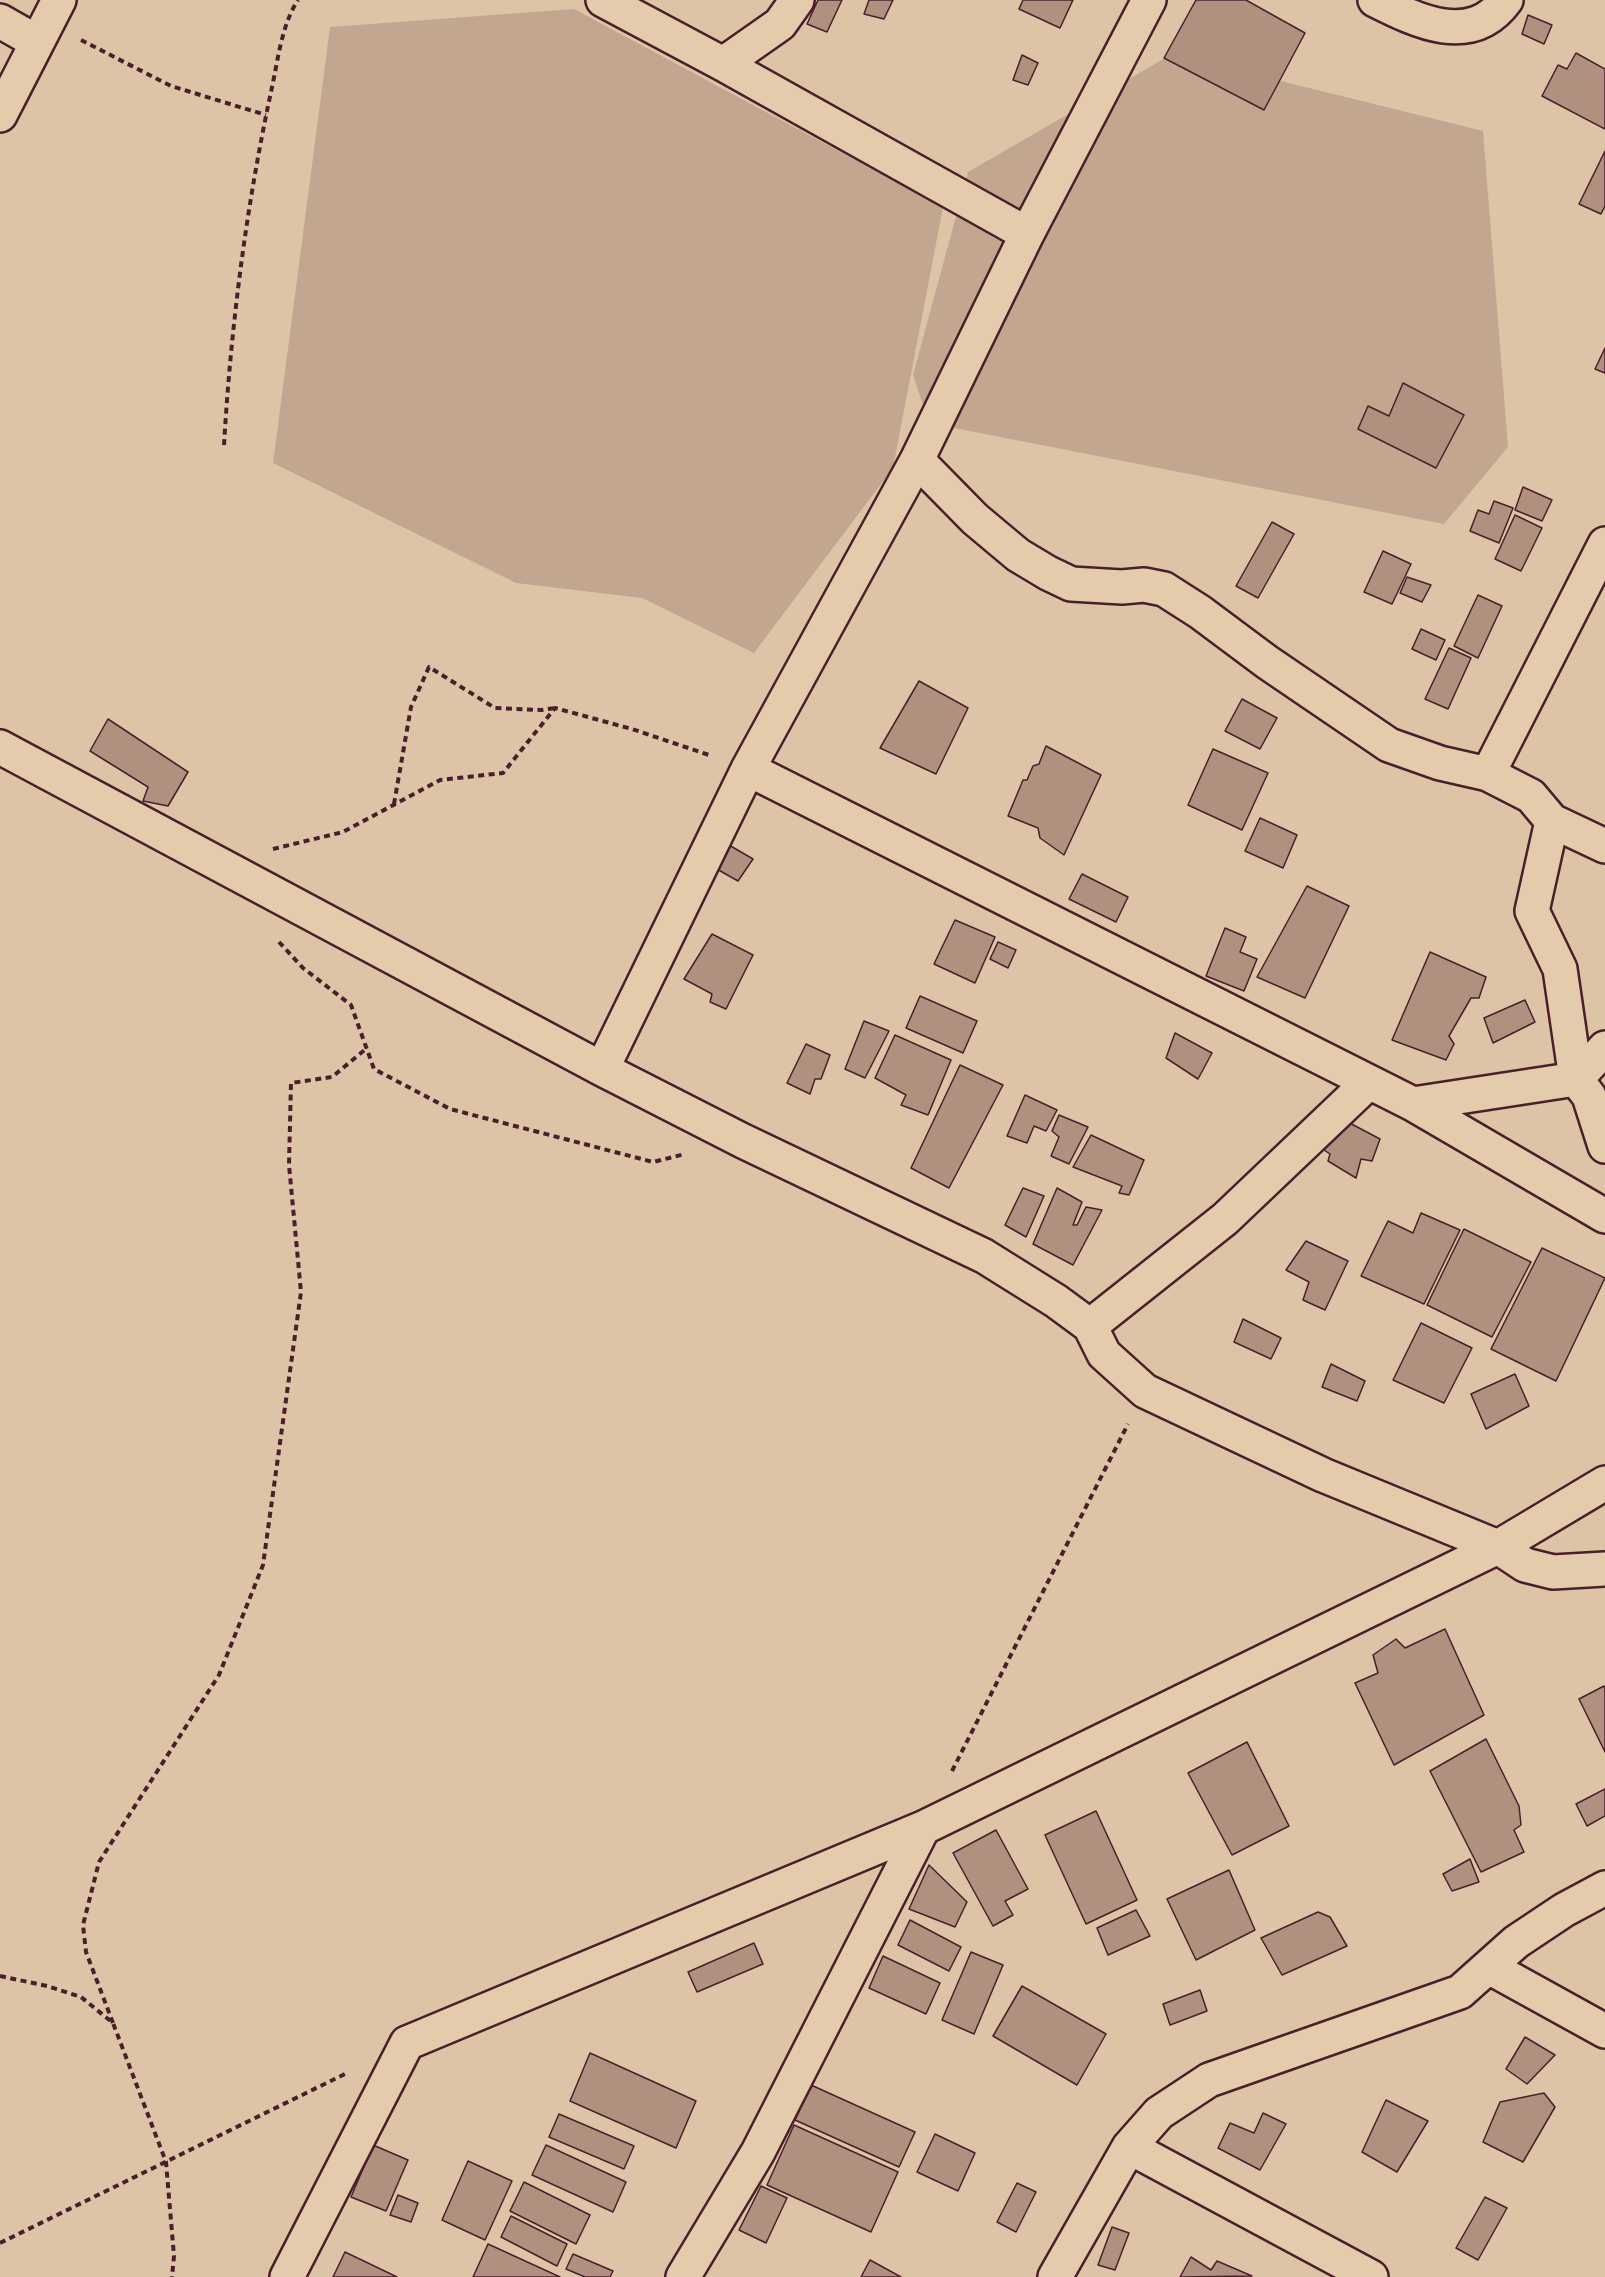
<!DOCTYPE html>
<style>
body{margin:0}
canvas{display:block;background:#dec4a7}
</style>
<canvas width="1605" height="2277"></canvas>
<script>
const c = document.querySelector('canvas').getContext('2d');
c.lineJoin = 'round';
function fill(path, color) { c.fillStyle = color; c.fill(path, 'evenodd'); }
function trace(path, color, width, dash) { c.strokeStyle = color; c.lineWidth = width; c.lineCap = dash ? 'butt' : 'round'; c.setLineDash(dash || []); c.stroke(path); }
const green = new Path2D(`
 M574,9L943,207L893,468L754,653L642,598L516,583L273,463L330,27Z
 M1172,54L1483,131L1508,447L1444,524L929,423L913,375L968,172Z`);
const building = new Path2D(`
 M818,0H842L827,32L807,24Z
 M869,0H893L884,19L864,14Z
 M1023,0H1073L1060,28L1019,9Z
 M1196,0H1246L1305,33L1264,110L1164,58Z
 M1528,15L1552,25L1544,44L1522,34Z
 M1576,53L1605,69V129L1542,96L1558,65L1567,69Z
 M1022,55L1038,63L1028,85L1013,80Z
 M1605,151V206L1601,214L1579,204Z
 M1605,348V373L1595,369Z
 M1403,383L1464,415L1436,468L1358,429L1368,406L1389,416Z
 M1523,487L1552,500L1542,521L1515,510Z
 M1494,501L1513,508L1499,543L1470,531L1478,510L1489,514Z
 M1515,515L1542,528L1521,571L1495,559Z
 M1272,522L1294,534L1258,598L1236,586Z
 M1383,551L1411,564L1392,604L1364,592Z
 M1407,577L1431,585L1422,602L1400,593Z
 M1478,595L1502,606L1478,658L1454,646Z
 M1421,629L1445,640L1436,660L1412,649Z
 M1449,648L1471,658L1448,709L1425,699Z
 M919,681L968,708L936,774L880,748Z
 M1242,699L1277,718L1260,749L1225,731Z
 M108,719L188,772L168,806L143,801L148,787L90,751Z
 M1046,746L1101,775L1064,855L1040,838L1038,828L1008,816L1023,780H1027L1033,766L1039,764Z
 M1213,749L1268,773L1242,830L1188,805Z
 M1260,818L1297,835L1283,868L1245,851Z
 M729,845L753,859L738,881L715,868Z
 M1082,874L1128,897L1116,922L1069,899Z
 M1307,886L1349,906L1305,998L1257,977Z
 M955,920L995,937L975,983L934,964Z
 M1225,928L1246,937L1240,952L1257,959L1244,991L1206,976Z
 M712,934L753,955L726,1009L710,1002L712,994L684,979Z
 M998,942L1016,950L1008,968L990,959Z
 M1430,952L1486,977L1479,998H1471L1449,1036L1454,1044L1446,1060L1392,1040Z
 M920,996L977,1021L963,1053L906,1028Z
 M1525,1000L1535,1022L1493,1043L1484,1018Z
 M864,1021L889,1031L865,1078L845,1069Z
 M1175,1033L1212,1053L1198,1079L1166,1058Z
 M895,1035L951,1060L928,1115L901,1105L906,1095L875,1078Z
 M806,1044L830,1055L821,1079H815L810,1094L787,1083Z
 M960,1065L1003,1085L949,1188L911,1168Z
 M1025,1095L1057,1110L1046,1131L1034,1126L1027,1143L1007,1136Z
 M1059,1115L1088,1127L1069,1164L1051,1156L1059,1137L1052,1131Z
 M1344,1120L1380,1139L1372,1161L1361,1159L1356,1178L1328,1161L1330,1154L1321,1148Z
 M1091,1135L1144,1160L1129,1195L1119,1193L1122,1186L1073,1167Z
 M1023,1188L1044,1196L1026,1237L1005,1225Z
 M1057,1188L1082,1202L1073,1225H1077L1086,1207L1102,1210L1073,1265L1033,1244Z
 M1421,1213L1460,1230L1424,1304L1361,1276L1388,1221L1413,1233Z
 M1464,1229L1531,1262L1492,1337L1427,1305Z
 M1306,1241L1348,1261L1325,1310L1303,1300L1309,1282L1286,1270Z
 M1542,1248L1605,1278L1556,1381L1491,1349Z
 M1243,1319L1281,1338L1271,1359L1234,1342Z
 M1421,1323L1472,1348L1444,1403L1393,1380Z
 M1331,1364L1365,1381L1357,1401L1322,1387Z
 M1515,1374L1529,1406L1486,1429L1471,1394Z
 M1445,1629L1484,1715L1394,1765L1355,1683L1378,1673L1373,1655L1396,1639L1405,1648Z
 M1604,1686L1605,1689V1752L1579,1699Z
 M1486,1739L1519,1806L1521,1825L1514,1830L1524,1852L1481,1872L1430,1771Z
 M1247,1742L1289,1826L1232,1855L1188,1773Z
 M1605,1789V1816L1587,1826L1576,1804Z
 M1096,1811L1137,1900L1086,1924L1045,1835Z
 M996,1830L1028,1889L1005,1901L1013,1915L993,1926L953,1853Z
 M1470,1859L1479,1882L1452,1891L1443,1874Z
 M929,1865L967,1902L955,1927L909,1909Z
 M1229,1870L1255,1930L1196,1960L1167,1899Z
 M1136,1910L1150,1936L1108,1955L1097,1928Z
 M1318,1912L1330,1917L1347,1946L1282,1975L1261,1938Z
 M910,1920L961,1947L949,1971L898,1945Z
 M754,1943L763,1964L697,1992L688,1972Z
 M971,1952L1003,1965L974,2034L942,2020Z
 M883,1956L940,1983L926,2014L869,1988Z
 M1022,1986L1106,2034L1077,2085L993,2036Z
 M1200,1990L1207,2011L1170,2025L1163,2004Z
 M1525,2037L1555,2055L1527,2084L1506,2069Z
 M590,2053L696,2101L676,2148L570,2101Z
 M811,2085L915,2132L899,2167L795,2120Z
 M1544,2093L1555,2107L1523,2162L1483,2142L1500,2102Z
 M1386,2100L1428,2121L1397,2172L1362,2152Z
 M1263,2113L1286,2124L1260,2170L1218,2148L1230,2123L1254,2133Z
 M559,2114L634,2146L624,2169L549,2137Z
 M794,2125L898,2172L871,2232L767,2185Z
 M935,2134L975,2153L958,2191L917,2172Z
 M373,2145L408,2160L386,2211L351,2197Z
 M546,2145L626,2182L613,2212L532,2175Z
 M468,2161L512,2181L485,2240L442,2220Z
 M524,2182L590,2215L576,2244L510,2211Z
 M1017,2183L1036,2192L1016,2232L997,2222Z
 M761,2186L787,2198L766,2243L739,2230Z
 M398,2195L418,2203L411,2222L390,2215Z
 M1485,2197L1507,2208L1478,2260L1456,2248Z
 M511,2216L567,2244L557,2266L501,2237Z
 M1112,2227L1129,2233L1115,2270L1098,2265Z
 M488,2244L560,2277H473Z
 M345,2252L397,2277H333Z
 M573,2254L613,2271L610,2277H585L566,2269Z
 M1191,2257L1211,2270L1217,2261L1252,2276L1180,2277Z
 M870,2260L901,2277H861Z`);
const path = new Path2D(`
 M81,40L171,86L266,115
 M224,445C231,326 246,208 271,92C278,61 281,26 298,0
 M394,804L411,707L429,667L495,708L541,710L555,708
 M273,849L343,832L440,780L503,773L555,708L632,729L712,756
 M279,942L303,968L351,1005L374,1069L450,1109L653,1162L685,1154
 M952,1771L1128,1424
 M0,1976L47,1986L81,1997L113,2023L166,2162L174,2256L172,2277
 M113,2023L86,1952L83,1925L99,1862L219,1675L263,1565L301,1292L289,1165L291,1083L332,1077L367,1048
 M0,2243L347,2073`);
const minor = new Path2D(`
 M603,0L723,64L1027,234
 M1375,0C1417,21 1471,48 1506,0
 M0,21L37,42
 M723,64L780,24L797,0
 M0,115L59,0
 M917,460L975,519L1018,555L1048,573L1071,584L1122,587L1144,585L1164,589L1200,612L1267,662L1389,745L1440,763L1488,774L1531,796L1552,821L1605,846
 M0,747L602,1069L743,1141L984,1256L1056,1301L1090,1326L1104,1354L1145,1391L1323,1475L1498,1547L1525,1565L1553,1572L1605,1569
 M748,769L1413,1104L1605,1216
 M1488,774L1605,544
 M1552,821L1532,911L1560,969L1576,1079L1589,1096L1605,1146
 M602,1069L748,769L917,460L1027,234L1149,0
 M1413,1104L1576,1079L1605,1048
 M1090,1326L1225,1219L1369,1082
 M1489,1967L1605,2031
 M1129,2147L1371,2277
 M287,2277L407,2043L923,1828L1498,1547L1605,1483
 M683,2277L758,2152L923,1828
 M1055,2277L1129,2147L1159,2113L1209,2080L1460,1992L1516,1942L1564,1910L1605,1888`);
fill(green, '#c3a690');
fill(building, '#b09180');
trace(building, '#4a1f2b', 1.5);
trace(minor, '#4a1f2b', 38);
trace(path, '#4a1f2b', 4, [6, 4.5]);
trace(minor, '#e4cbac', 33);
</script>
